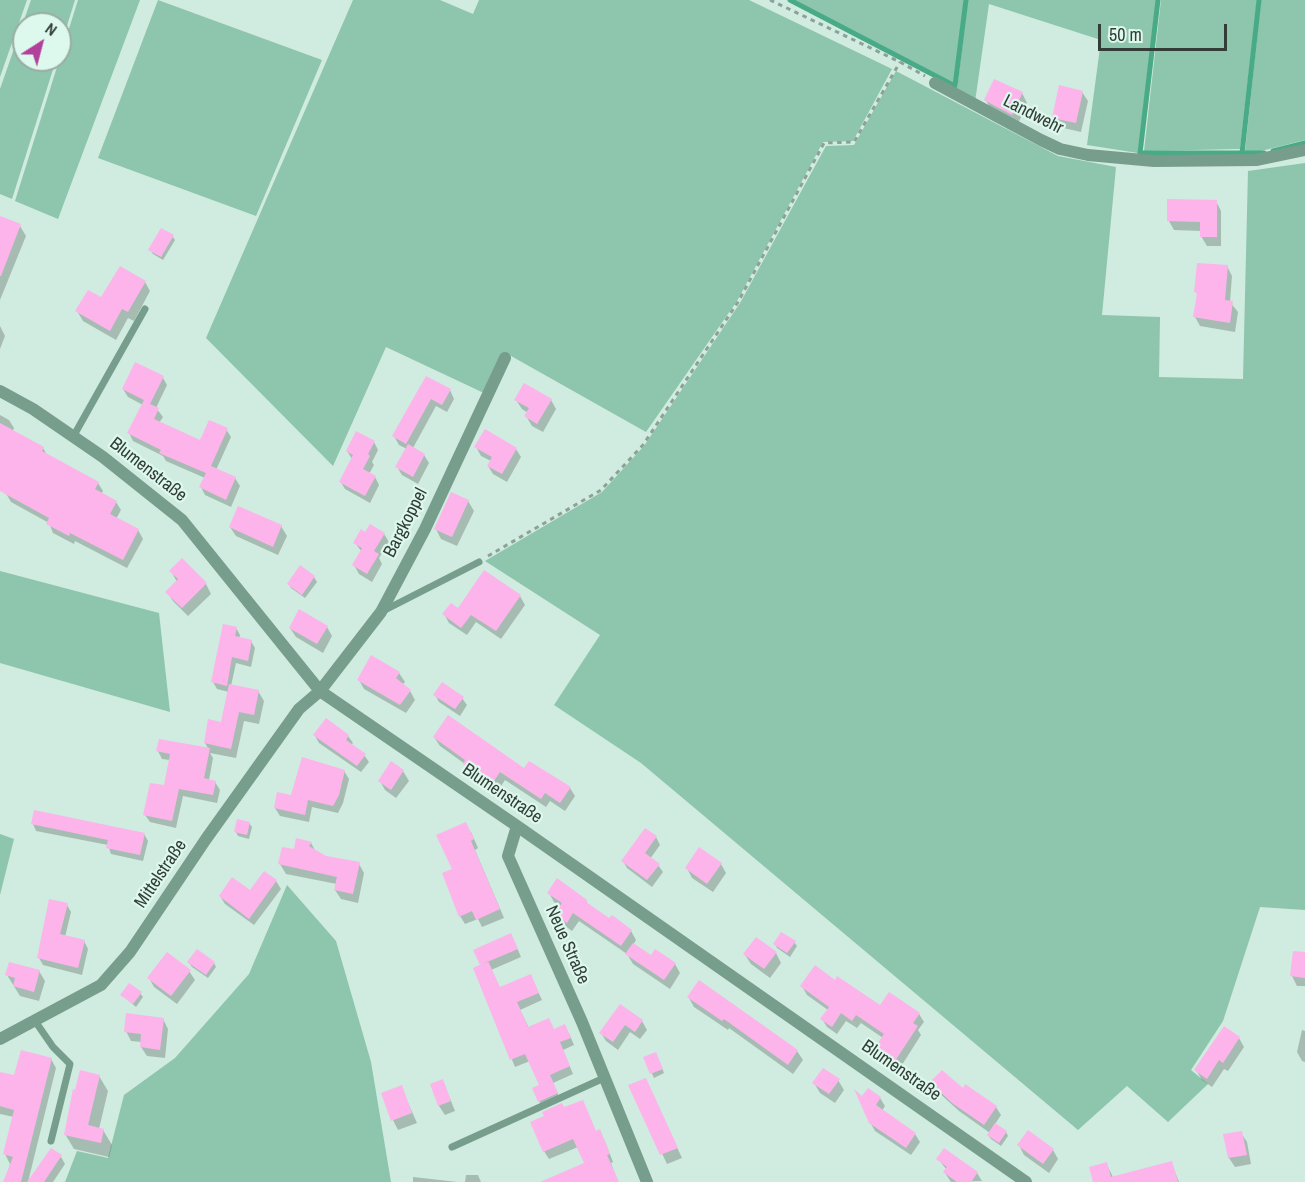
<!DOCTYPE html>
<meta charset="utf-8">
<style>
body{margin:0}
#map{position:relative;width:1305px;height:1182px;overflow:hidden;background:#d0ebdf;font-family:"Archivo Narrow",sans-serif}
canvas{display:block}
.north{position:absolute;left:12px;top:12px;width:60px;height:60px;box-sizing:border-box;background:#ddf8ec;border:2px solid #99ada4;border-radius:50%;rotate:36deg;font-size:16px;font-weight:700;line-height:24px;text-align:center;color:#333d38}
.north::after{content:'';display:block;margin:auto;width:21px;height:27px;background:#b13f9b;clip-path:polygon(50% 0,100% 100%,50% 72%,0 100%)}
.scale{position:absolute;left:1098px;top:24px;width:129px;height:27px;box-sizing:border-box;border:3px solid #333d38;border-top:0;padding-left:8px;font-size:18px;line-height:21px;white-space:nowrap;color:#333d38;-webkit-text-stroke:4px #ddf8ec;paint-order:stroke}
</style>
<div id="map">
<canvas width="1305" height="1182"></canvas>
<div class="north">N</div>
<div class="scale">50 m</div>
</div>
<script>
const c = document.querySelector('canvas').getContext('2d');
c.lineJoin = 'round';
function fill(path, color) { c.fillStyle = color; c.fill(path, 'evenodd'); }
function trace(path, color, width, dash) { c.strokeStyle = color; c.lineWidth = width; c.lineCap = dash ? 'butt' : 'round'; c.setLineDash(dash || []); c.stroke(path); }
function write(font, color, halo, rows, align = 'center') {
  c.font = font + ' "Archivo Narrow",sans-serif'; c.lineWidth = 4.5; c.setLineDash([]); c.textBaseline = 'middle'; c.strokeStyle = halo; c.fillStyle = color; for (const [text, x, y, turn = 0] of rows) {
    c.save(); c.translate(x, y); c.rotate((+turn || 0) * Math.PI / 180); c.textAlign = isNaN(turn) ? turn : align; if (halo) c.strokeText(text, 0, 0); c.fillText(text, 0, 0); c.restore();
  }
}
const green = new Path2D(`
 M0,0H27L0,77Z
 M31,0H75L60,48V24H24V60H56L12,199L0,194V89Z
 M78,0H140L58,219L15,201Z
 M158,0L322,60L256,216L98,158Z
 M353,0H440L473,14L479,0H749L892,69L853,141L823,142L737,301L646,432L504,352L486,394L386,347L333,466L206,338Z
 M794,0H964L954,83Z
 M968,0H1156L1138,153L1087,145L1101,40L989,4L975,102L957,89Z
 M1161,0H1257L1240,149L1144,151Z
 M1261,0H1305V140L1261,151H1245Z
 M896,71L1058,156L1116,167L1102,315L1160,317L1159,377L1243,379L1248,171L1305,163V910L1260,907L1223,1021L1191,1070L1208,1084L1168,1122L1127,1086L1078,1130L641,763L554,705L600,635L485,561L602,492L644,446L740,303L826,146L854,145Z
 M0,571L159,613L170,712L0,663Z
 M0,834L14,839L0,895Z
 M287,885L336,941L371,1062L391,1182H65L77,1151L108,1158L124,1095L175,1058L249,974Z`);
const shadow = new Path2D(`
 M1082,92L1088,101L1081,132L1059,127L1054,117Z
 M1022,93L1027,103L1018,124L991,110L986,100Z
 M1216,201L1221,211V246H1207L1201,236V231L1174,230L1169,221Z
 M20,226L26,236L0,300V227Z
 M172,236L175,240L163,260L153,254L150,250Z
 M1227,266L1232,276L1230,302L1238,312L1235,332L1200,326L1195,317L1198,296L1196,292Z
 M145,282L150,291L134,321L128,318L116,340L83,321L77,311Z
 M0,326L5,336L0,349Z
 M163,378L167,385L156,408L163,417L159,423L201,442L226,429L231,437L216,470L235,478L240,486L231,507L205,495L201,487L205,478L166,461L163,456L133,441L129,433L143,405L128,397L123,389Z
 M427,378L450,390L454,399L447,412L436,406L413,448L424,455L429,463L418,484L402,475L397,467L407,449L399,445L394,436Z
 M516,400H551L556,409L543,432L532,426L526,416L528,413L522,409Z
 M0,415L9,420L14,428L12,432L43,448L47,455L98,483L103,491L101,494L116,502L121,510L116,519L138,530L143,539L127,568L75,541L74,544L53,533L49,523L11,502L0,483Z
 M374,442L378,450L372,462L374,465L369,474L375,477L379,485L370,503L345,489L340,481L352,459L347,451Z
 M476,447L516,449L521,457L507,482L493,474L488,466L491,461L481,456Z
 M468,501L474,511L457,546L441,539L436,529Z
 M281,526L287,536L278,555L236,536L230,527Z
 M366,534H384L389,542L379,558L382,564L372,582L359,574L354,565L362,552L355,543Z
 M300,567L314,577L317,582L305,598L291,588L289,584Z
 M171,571L206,584L211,594L188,616L173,601L167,592L177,582Z
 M520,596L525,605L501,639L476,622L467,635L449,623L444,614Z
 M327,627L332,636L323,653L296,637L290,628Z
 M236,628L240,635L239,639L251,641L255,648L251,667L236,663L231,686L258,691L264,701L259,724L244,721L236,758L210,753L213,758L209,780L215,782L220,790L217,803L183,796L176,828L150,822L145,815L165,787L170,760L162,759L158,751L209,750L205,743L223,724L229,692L217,689L213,682Z
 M399,673L405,682L402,685L410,691L415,700L406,713L364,689L359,680Z
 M435,695L462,698L467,705L460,716L439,702Z
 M315,736H348L353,743L351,745L364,755L369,762L361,772L319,743Z
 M434,737L570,788L575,796L565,811L550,801L546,807L505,780L497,792L470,773L465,764L440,746Z
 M344,771L349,779L343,803L338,813L312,807L309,822L280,816L275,808L292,797Z
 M403,771L409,781L396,798L385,790L380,781Z
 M249,823L252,827L249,839L238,836L236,832Z
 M33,824L144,834L148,841L143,861L111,854L108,845L36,831Z
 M471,832L478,848L475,850L504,918L482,927L478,919L465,924L460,916L454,870Z
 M656,837L660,845L650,859L658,865L663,872L652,887L627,868L623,861Z
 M311,843L316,852L325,858L359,864L364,873L358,903L341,899L335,890L337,884L286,874L280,864L295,851Z
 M721,864L726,873L713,892L692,878L687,868Z
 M276,881L281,889L254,925L225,904L220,896L250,892Z
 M549,893L586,901L590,907L610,920L631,931L636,940L633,945L652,957L675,964L680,973L670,989L633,964L627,954L579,921L572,931L561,923L556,914L561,907L554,902Z
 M67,905L71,912L65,937L84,941L88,949L82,975L43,965L39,958Z
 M794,942L797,946L790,957L777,948L775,944Z
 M515,943L521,957L491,970L500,989L534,983L542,1000L520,1010L529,1028L569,1033L574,1045L563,1050L573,1074L553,1083L561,1101L543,1108L539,1101L541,1086L530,1061L515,1067L475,969Z
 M776,953L781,963L770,978L751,964L745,955Z
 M1305,953V986H1297L1292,976Z
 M189,963H214L216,967L208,978L192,967Z
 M39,971L45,981L39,1001L20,996L7,975Z
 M189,971L195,980L177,1004L154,987L149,978Z
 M835,982L881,1007L919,1014L924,1022L918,1030L921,1035L900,1068L882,1056L877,1047L883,1038L861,1023L857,1028L846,1021L837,1034L827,1027L822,1019L828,1010L807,995L802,986Z
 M140,993L143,997L136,1007L122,995Z
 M689,998L797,1051L803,1060L793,1074L729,1028L728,1030L694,1007Z
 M620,1006L642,1021L647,1030L640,1039L630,1032L618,1050L606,1041L601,1033Z
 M163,1019L168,1029L165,1058L147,1056L141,1047L142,1042L131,1041L126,1031Z
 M1302,1030L1305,1031V1062L1302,1061L1297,1052Z
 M1239,1038L1244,1047L1228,1071L1224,1069L1212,1087L1202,1080L1196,1070Z
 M645,1058H658L664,1073L654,1078Z
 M51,1059L56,1068L28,1182H5L10,1164L5,1154L14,1117L0,1114V1073L15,1077Z
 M99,1076L108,1091L99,1129L103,1130L112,1145L109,1157L74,1149L65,1134Z
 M838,1080L844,1090L835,1103L820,1093L814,1083Z
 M443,1081L455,1111L445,1115L439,1106Z
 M932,1082L963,1090L996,1107L1001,1115L995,1124L1006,1132L1008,1136L1001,1146L991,1139L988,1135L990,1133L959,1111L937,1091Z
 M630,1086L650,1089L682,1158L667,1164Z
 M401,1087L417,1123L398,1130L393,1120Z
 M863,1098H880L885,1106L882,1111L915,1134L920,1142L911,1155L875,1131L870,1122Z
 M564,1109L604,1139L613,1162L611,1163L618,1182H544L586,1164L578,1147L549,1159L544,1151Z
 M1241,1133L1247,1142L1251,1164L1235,1167L1229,1158L1225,1135Z
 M1019,1145L1053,1150L1058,1159L1049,1173L1024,1155Z
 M51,1150L61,1157L65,1164L53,1182H29Z
 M938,1159L977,1173L982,1181L951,1182L945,1173L947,1170Z
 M1171,1162L1179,1182H1095L1106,1163L1113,1177Z
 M466,1175H478L481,1182H465Z
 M413,1177L458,1182H413Z`);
const stream = new Path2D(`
 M790,0L955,86L966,0
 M1158,0L1140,153H1264
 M1273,151L1305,143
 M1242,153L1259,0`);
const building = new Path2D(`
 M994,79L1023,92L1012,115L984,100Z
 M1059,85L1083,91L1076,123L1052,118Z
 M1167,199L1217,200V237H1200V222L1167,221Z
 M0,216L21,224L1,276H0Z
 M161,228L174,235L161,257L148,250Z
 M1197,263L1228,265L1225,300L1233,301L1230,323L1193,317L1197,293L1194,292Z
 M120,266L146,281L128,312L122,309L110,331L75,311L88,290L101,297Z
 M135,362L164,376L150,404L159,408L154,419L200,440L209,420L228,428L211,466L236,477L226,500L199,487L206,473L159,453L161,450L127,433L144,400L122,389Z
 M426,376L451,389L442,405L431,399L406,444L392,436Z
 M524,383L552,399L537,424L524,416L529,408L514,400Z
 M0,423L44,447L42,451L99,482L95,489L117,501L110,514L139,529L123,560L70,533L69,536L46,524L49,518L0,491Z
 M485,429L517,448L502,474L487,466L492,457L474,447Z
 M356,431L375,441L368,454L370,456L363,469L376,476L365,496L339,482L353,455L346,451Z
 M408,444L425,454L413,477L395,467Z
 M451,492L469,500L452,537L434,529Z
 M238,506L282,525L273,547L229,527Z
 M370,524L385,533L374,551L379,554L367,574L352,565L362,548L353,543L361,529L365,532Z
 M182,558L207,583L182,608L165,592L178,579L169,571Z
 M300,565L315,576L302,595L287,584Z
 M484,570L521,595L496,631L471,615L461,628L442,614L451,603L458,608Z
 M299,609L328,626L317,644L289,628Z
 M223,624L237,627L235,636L252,640L248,661L232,657L227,686L211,682Z
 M371,655L400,672L396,678L411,690L400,705L357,680Z
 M442,682L464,697L455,709L433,695Z
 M229,684L259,690L254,715L239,712L231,749L204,743L208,719L221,722Z
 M448,715L524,768L529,761L571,787L560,803L545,793L541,799L500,772L492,784L463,764L465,760L433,737Z
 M326,718L349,735L346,740L366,754L357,766L313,735Z
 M159,739L210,748L204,778L216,781L213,795L179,789L172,821L143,815L150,783L164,785L170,754L156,751Z
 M302,757L345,770L339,795L333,806L308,800L305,815L274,808L277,792L291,795Z
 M391,761L404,770L391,790L378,781Z
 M34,810L145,833L140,855L106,848L108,840L31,824Z
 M237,819L250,822L247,835L234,832Z
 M466,822L474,839L471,841L500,909L476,920L472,911L459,917L442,873L452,869L436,835Z
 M645,828L657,836L645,853L660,864L647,880L621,861Z
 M296,838L312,842L309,846L326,856L360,862L353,894L334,890L337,877L278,864L282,847L294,849Z
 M699,847L722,863L707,884L685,868Z
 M264,871L277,880L249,919L219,896L232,877L250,890Z
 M557,878L587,900L586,902L609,918L612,915L632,930L621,946L573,913L567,923L554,914L562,903L547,893Z
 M49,899L68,903L60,934L85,940L78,968L37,958Z
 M781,932L796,941L787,953L773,944Z
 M511,933L518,949L480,965L473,950Z
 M756,937L777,952L764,969L743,954Z
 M633,943L651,955L655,949L676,963L664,980L625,954Z
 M197,949L215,962L206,975L187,962Z
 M1293,951L1305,952V978L1290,976Z
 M167,952L191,970L171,996L147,978Z
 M488,961L500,987L531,974L539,993L517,1002L528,1027L549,1018L554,1029L565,1024L571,1038L560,1042L570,1066L550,1075L558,1093L538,1102L532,1088L539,1085L525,1054L510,1060L473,968Z
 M9,962L40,970L34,992L13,986L15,978L5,975Z
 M815,965L835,980L837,976L880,1005L889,992L920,1013L913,1023L918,1026L895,1061L875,1047L884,1034L856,1015L852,1021L841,1013L832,1027L820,1019L829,1007L800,986Z
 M699,980L798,1050L788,1065L724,1019L722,1021L687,997Z
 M129,983L142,992L133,1004L120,995Z
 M620,1004L643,1020L635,1032L625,1025L613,1042L599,1033Z
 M126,1013L164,1018L160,1050L140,1047L141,1034L124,1032Z
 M1224,1026L1240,1037L1223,1063L1219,1060L1207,1079L1194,1070Z
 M21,1050L52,1058L21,1182H3L13,1157L3,1154L14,1110L0,1106V1072L14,1075Z
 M656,1052L663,1069L650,1074L643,1057Z
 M823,1068L840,1079L829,1094L812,1083Z
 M80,1070L100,1075L88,1125L104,1129L101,1143L64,1135L73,1089L75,1090Z
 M942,1070L963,1088L965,1084L997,1106L984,1125L952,1103L930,1082Z
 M646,1078L678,1148L660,1155L628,1085Z
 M443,1079L451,1101L438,1106L430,1084Z
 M402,1085L412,1113L391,1121L381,1093Z
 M868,1088L881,1097L876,1105L916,1133L906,1148L869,1123L854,1089L862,1096Z
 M583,1100L596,1131L600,1129L610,1154L607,1155L619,1182H540L584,1163L573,1139L543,1152L530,1122L544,1116L542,1112L562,1103L564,1107Z
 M995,1123L1007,1131L999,1143L987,1135Z
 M1028,1130L1054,1149L1043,1164L1017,1145Z
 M1242,1131L1247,1155L1228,1158L1223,1134Z
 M51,1148L62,1155L44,1182H27Z
 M944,1148L978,1172L971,1182H957L943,1172L947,1167L936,1159Z
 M1172,1161L1178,1182H1093L1089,1167L1107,1162L1111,1177Z`);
const path = new Path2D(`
 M770,0L900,62L925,76
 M488,556L601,490L643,445L738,302L824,143L854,142L900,62`);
const lane = new Path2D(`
 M73,437L145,309
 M383,611L479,562
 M35,1021L53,1047L70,1064L51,1141
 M452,1147L604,1078`);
const street = new Path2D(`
 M935,83L1041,140L1060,149L1088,155L1154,161L1256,160L1305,150
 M0,391L33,409L103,457L182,520L320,691L517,826L1026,1182
 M517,826L508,856L582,1022L647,1182
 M0,1039L101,985L130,952L206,839L299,709L320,691L381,612L425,529L505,358`);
const streetNames = [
 ["Landwehr",1033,115,27],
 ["Blumenstraße",148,470,38],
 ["Bargkoppel",406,523,-63],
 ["Blumenstraße",502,794,34],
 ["Mittelstraße",161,874,-56],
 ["Neue Straße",567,945,66],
 ["Blumenstraße",901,1071,35]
];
fill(green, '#8dc5ad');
fill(shadow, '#0003');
trace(stream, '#48aa86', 5);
fill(building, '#fcb4ea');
trace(path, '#8ea198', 3, [4.5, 4.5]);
trace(lane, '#779d8c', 7);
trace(street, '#779d8c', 12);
write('18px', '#333d38', '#ddf8ec', streetNames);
</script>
